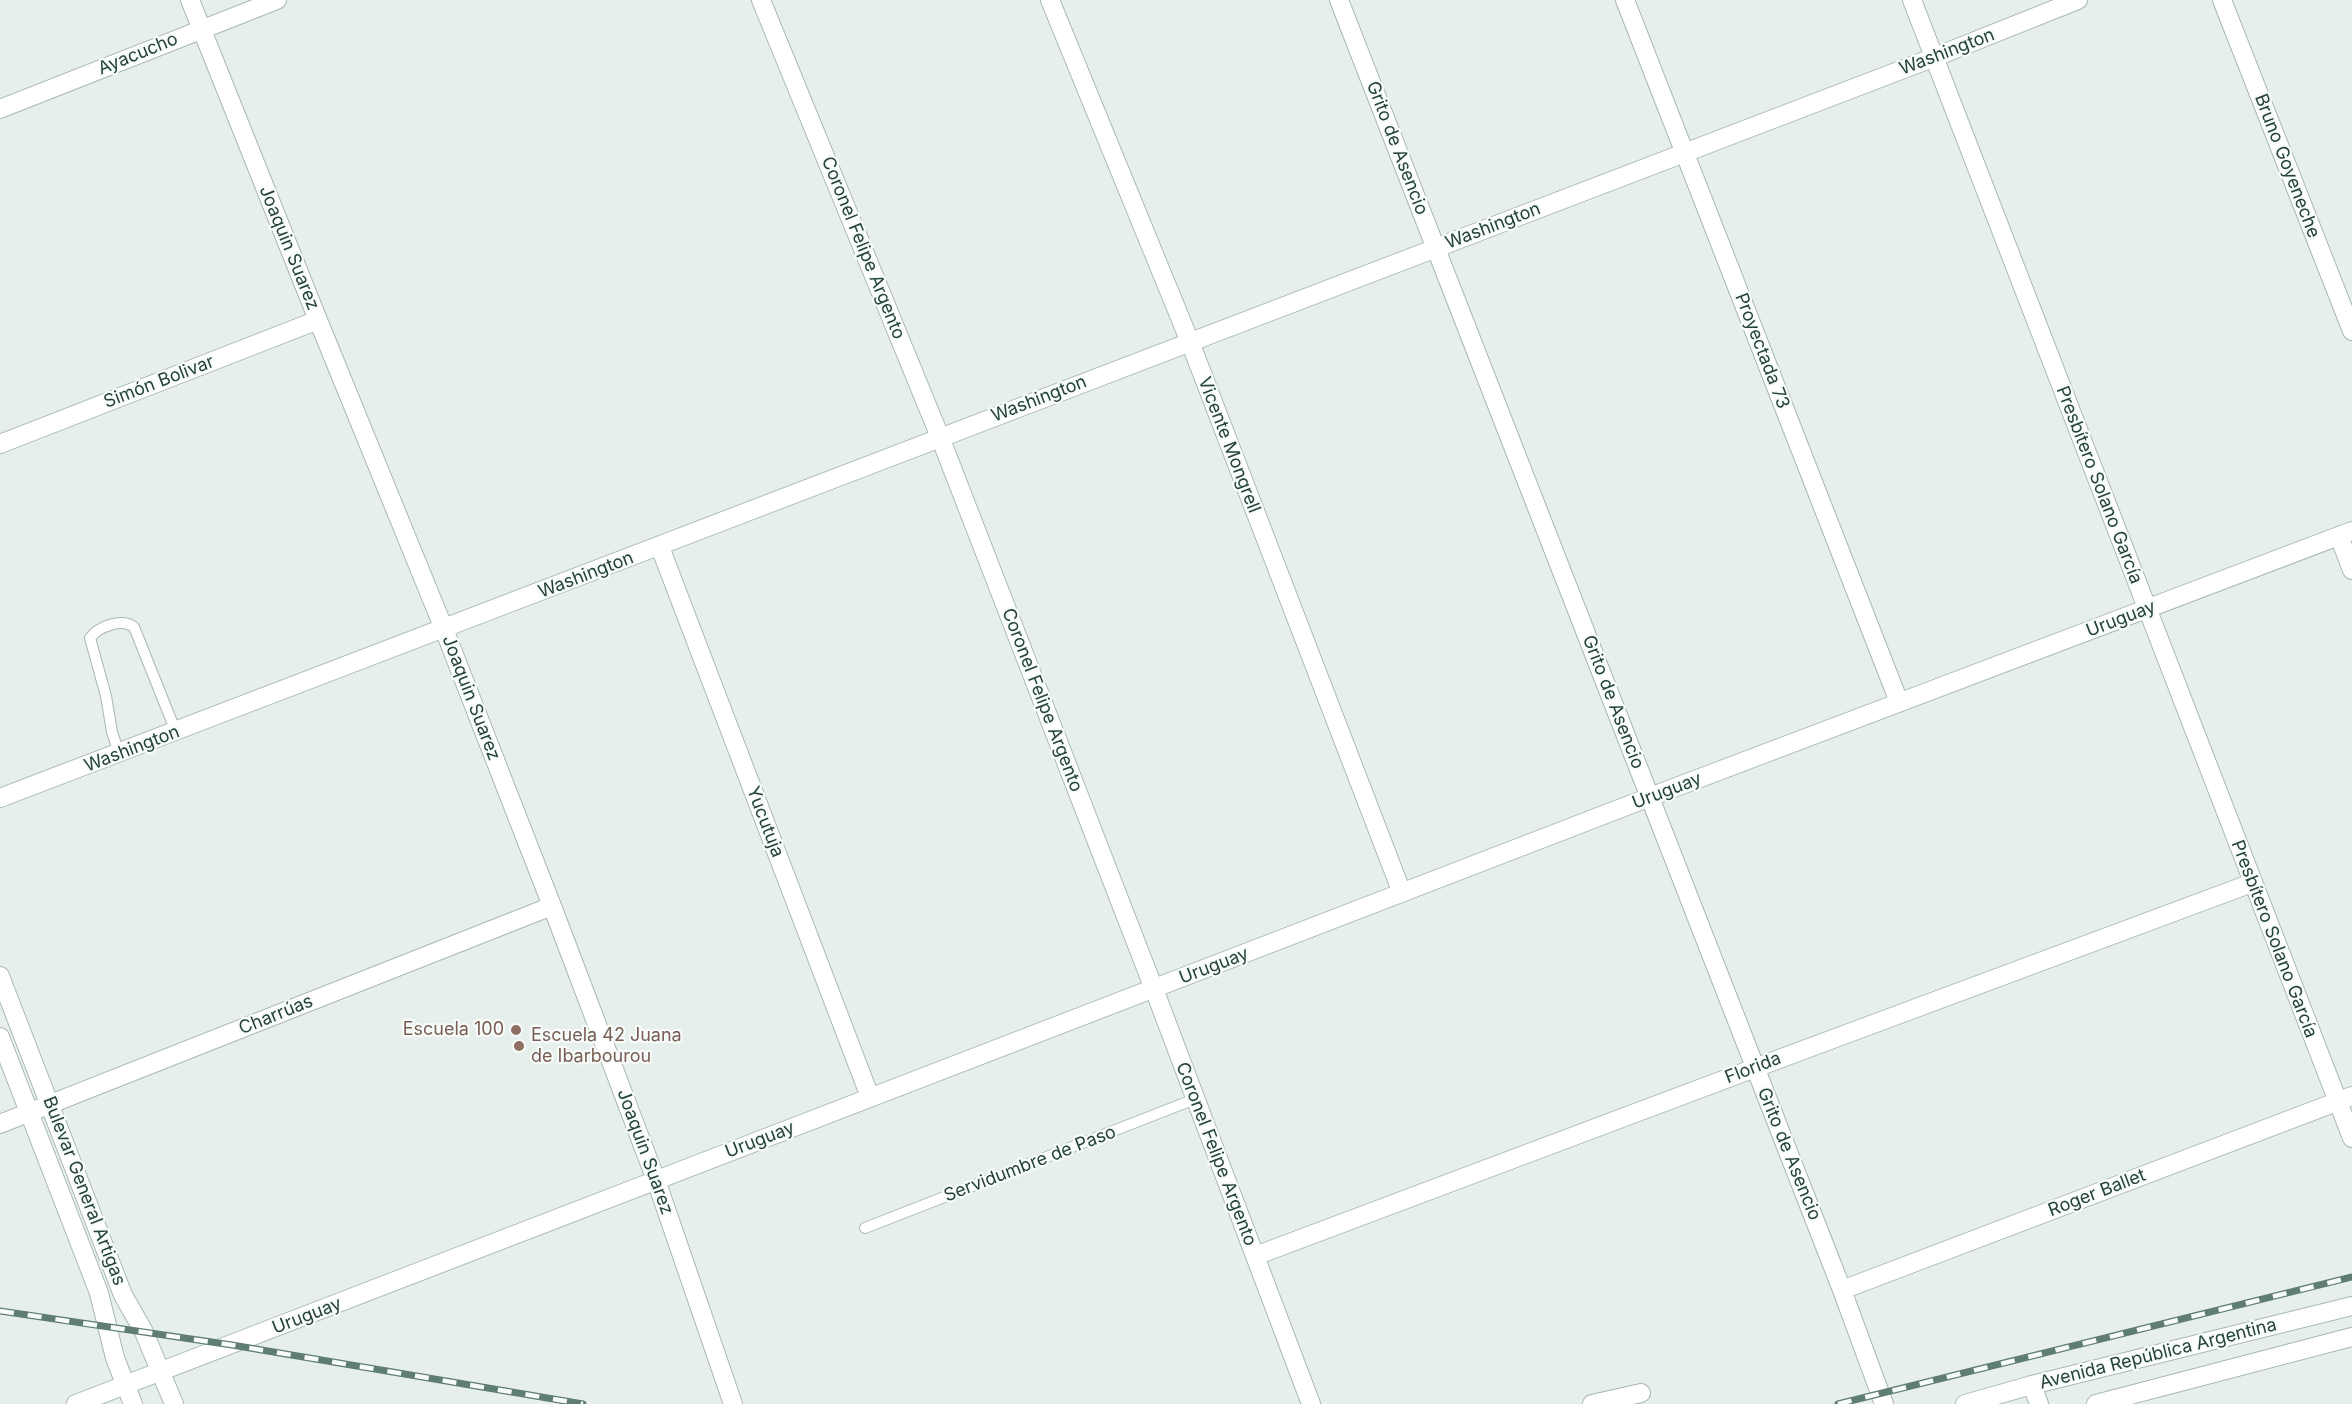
<!DOCTYPE html>
<meta charset="utf-8">
<style>
body{margin:0}
canvas{display:block;background:#e6efeb}
</style>
<canvas width="2352" height="1404"></canvas>
<script>
const c = document.querySelector('canvas').getContext('2d');
c.lineJoin = 'round';
function trace(path, color, width, dash) { c.strokeStyle = color; c.lineWidth = width; c.lineCap = dash ? 'butt' : 'round'; c.setLineDash(dash || []); c.stroke(path); }
function write(font, color, halo, rows, align = 'center') {
  c.font = font + ' Inter,sans-serif'; c.lineWidth = 4.5; c.setLineDash([]); c.textBaseline = 'middle'; c.strokeStyle = halo; c.fillStyle = color; for (const [text, x, y, turn = 0] of rows) {
    c.save(); c.translate(x, y); c.rotate((+turn || 0) * Math.PI / 180); c.textAlign = isNaN(turn) ? turn : align; if (halo) c.strokeText(text, 0, 0); c.fillText(text, 0, 0); c.restore();
  }
}
const service = new Path2D(`
 M119,753L112,732L106,696L90,638C99,626 122,618 134,627L176,732
 M865,1228L1195,1099`);
const minor = new Path2D(`
 M190,0L318,320L444,629L552,906L656,1180L733,1404
 M761,0L940,437L1154,989L1311,1404
 M1050,0L1190,342L1402,893
 M1339,0L1842,1290L1884,1404
 M1625,0L1899,702
 M1912,0L2352,1138
 M2222,0L2352,331
 M0,109L277,0
 M0,444L318,320
 M2339,536L2352,570
 M660,547L870,1097
 M0,798C646,554 1289,302 1935,57L2078,0
 M0,1124L552,906
 M1255,1256L1755,1068L2252,883
 M1842,1290L2352,1096
 M2032,1385L2039,1404
 M76,1404L1650,797L2352,531
 M1592,1404L1641,1393`);
const tertiary = new Path2D(`
 M0,976L123,1295L144,1332L174,1404
 M0,1037L99,1293L115,1358L133,1404
 M1965,1404L2032,1385L2352,1306
 M2096,1404L2352,1337`);
const rail = new Path2D(`
 M0,1311L232,1345L583,1404
 M1838,1404L2352,1277`);
const markers = [
 [516,1030,6,"#8d6e63"],
 [519,1046,6,"#8d6e63"]
];
const streetNames = [
 ["Washington",1947,52,-21],
 ["Ayacucho",138,54,-22],
 ["Grito de Asencio",1397,148,69],
 ["Bruno Goyeneche",2287,166,69],
 ["Washington",1493,226,-21],
 ["Joaquin Suarez",289,248,68],
 ["Coronel Felipe Argento",863,248,68],
 ["Proyectada 73",1762,351,69],
 ["Simón Bolivar",159,382,-21],
 ["Washington",1039,399,-21],
 ["Vicente Mongrell",1229,445,69],
 ["Presbítero Solano García",2099,485,69],
 ["Washington",586,575,-21],
 ["Uruguay",2121,619,-21],
 ["Joaquin Suarez",471,698,69],
 ["Coronel Felipe Argento",1042,700,69],
 ["Grito de Asencio",1613,702,69],
 ["Washington",132,749,-21],
 ["Uruguay",1667,791,-21],
 ["Yucutuja",765,822,69],
 ["Presbítero Solano García",2274,939,69],
 ["Uruguay",1214,966,-21],
 ["Charrúas",276,1015,-22],
 ["Florida",1753,1068,-21],
 ["Uruguay",760,1140,-21],
 ["Joaquin Suarez",645,1152,70],
 ["Coronel Felipe Argento",1216,1154,69],
 ["Grito de Asencio",1789,1154,68],
 ["Servidumbre de Paso",1030,1164,-21],
 ["Bulevar General Artigas",84,1191,69],
 ["Roger Ballet",2097,1193,-21],
 ["Uruguay",307,1316,-21],
 ["Avenida República Argentina",2158,1354,-14]
];
const educationNames = [
 ["Escuela 100",504,1030],
 ["Escuela 42 Juana",531,1036,"left"],
 ["de Ibarbourou",531,1057,"left"]
];
trace(service, '#a8b8b2', 12);
trace(minor, '#a8b8b2', 20);
trace(tertiary, '#a8b8b2', 20);
trace(service, '#fff', 10);
trace(minor, '#fff', 18);
trace(tertiary, '#fff', 18);
trace(rail, '#5f7d75', 7);
trace(rail, '#f7fbf9', 4.5, [14]);
for (const [x, y, r, color] of markers) { const dot = new Path2D(); dot.arc(x, y, r, 0, 2 * Math.PI); c.fillStyle = color; c.fill(dot); trace(dot, '#f7fbf9', 2); }
write('18px', '#24423a', '#f7fbf9', streetNames);
write('18px', '#785e54', '#f7fbf9', educationNames, 'right');
</script>
